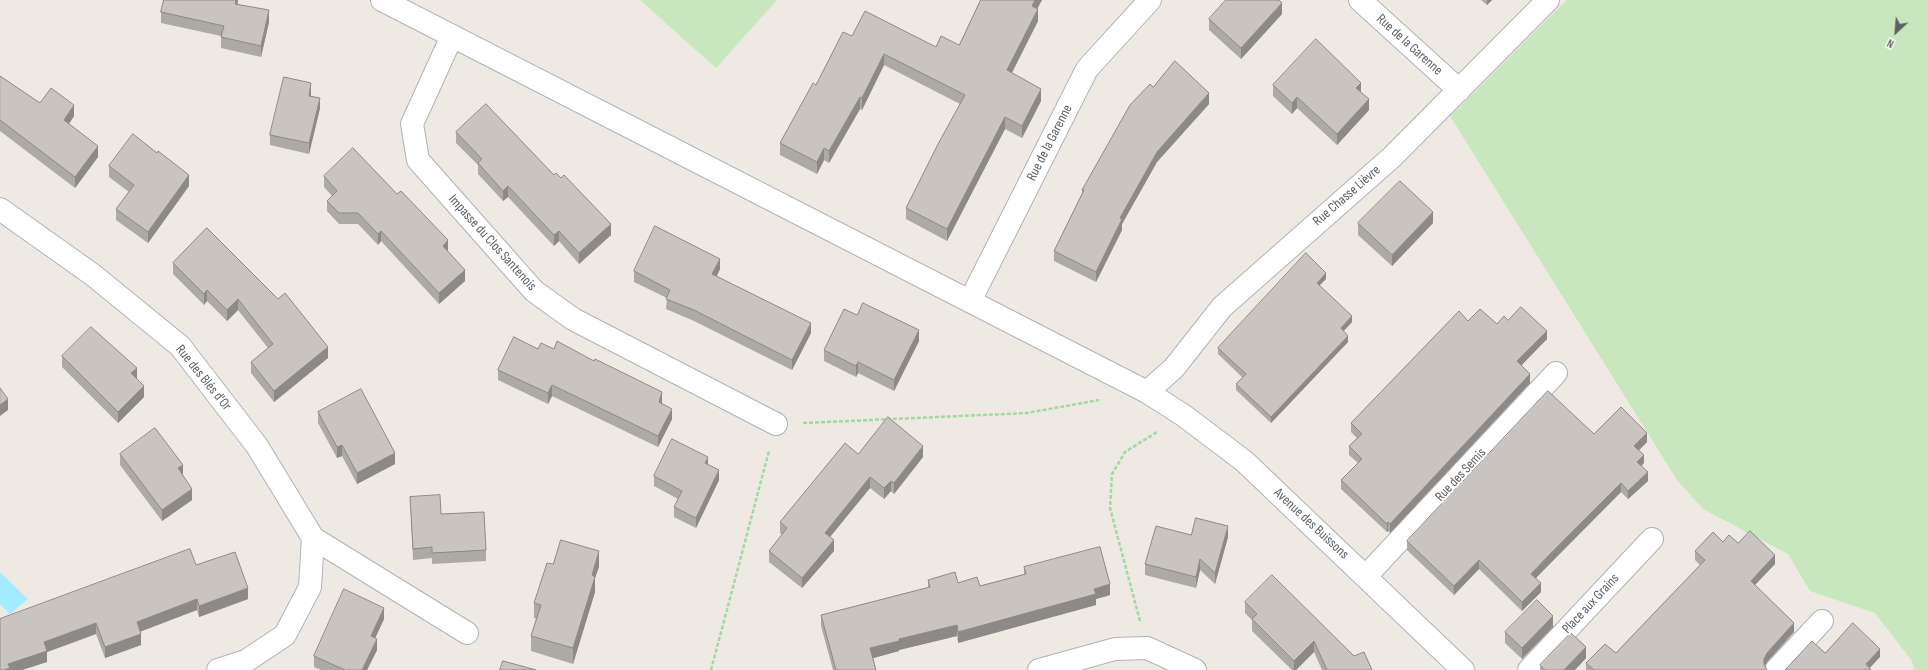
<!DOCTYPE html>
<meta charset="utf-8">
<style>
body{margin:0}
#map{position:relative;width:1928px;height:670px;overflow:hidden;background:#efe9e3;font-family:"Sofia Sans Condensed",sans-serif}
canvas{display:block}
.north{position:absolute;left:1876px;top:12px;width:40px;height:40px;-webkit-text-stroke:3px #fff;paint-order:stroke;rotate:206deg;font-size:11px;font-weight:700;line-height:16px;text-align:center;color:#5b6164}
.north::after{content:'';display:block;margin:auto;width:14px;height:18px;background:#5b6164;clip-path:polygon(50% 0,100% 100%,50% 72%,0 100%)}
</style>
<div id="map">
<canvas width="1928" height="670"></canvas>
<div class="north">N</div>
</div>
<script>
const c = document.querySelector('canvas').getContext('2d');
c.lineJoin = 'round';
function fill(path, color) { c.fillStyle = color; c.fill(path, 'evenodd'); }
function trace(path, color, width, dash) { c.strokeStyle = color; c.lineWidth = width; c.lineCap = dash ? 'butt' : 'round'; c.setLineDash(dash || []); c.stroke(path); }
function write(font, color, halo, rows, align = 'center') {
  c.font = font + ' "Sofia Sans Condensed",sans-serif'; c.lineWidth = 4; c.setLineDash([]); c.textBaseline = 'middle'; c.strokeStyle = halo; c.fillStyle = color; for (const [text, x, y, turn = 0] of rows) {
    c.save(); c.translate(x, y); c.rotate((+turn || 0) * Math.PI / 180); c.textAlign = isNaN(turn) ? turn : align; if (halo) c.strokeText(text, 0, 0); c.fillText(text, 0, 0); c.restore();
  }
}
const green = new Path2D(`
 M640,0H777L716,68Z
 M1567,0H1928V670H1914L1912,661L1875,613L1810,591L1788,554L1703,509L1677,480L1450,116Z`);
const water = new Path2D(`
 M0,572L28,599L10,614L0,604Z`);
const path = new Path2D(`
 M803,423L1027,413L1099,400
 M1140,621L1110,508L1112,474L1125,452L1157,432
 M711,670L769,451`);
const pedestrian = new Path2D(`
 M1529,670L1652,539`);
const minor = new Path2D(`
 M1360,0L1459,90
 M452,36L412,124L418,160L534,291L573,319L776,424
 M0,209L93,275L180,346L257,446L313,538L467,633
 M970,301L1087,69L1150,0
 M1147,392L1174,368L1222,307L1392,157L1548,0
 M1366,576L1556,373
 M218,670L246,661L285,635L310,587L313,538
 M1039,670L1115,649L1147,648L1195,670
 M1776,670L1822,621`);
const tertiary = new Path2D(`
 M382,0L1147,392L1183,415L1244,461L1463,670`);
const wall = new Path2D(`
 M164,0H238V4L269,22L261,57L221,48V36L161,23V12Z
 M981,0H1042L1037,9L1038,21L1012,73L1041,101L1022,138L1005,129L947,241L906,219V208L960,104L884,65L862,110L860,109L829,163L824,160L817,174L780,155V143L816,85L852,36L936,47L959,45Z
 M1481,0H1492L1487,5Z
 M1282,14L1241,59L1209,30V19Z
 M0,76L40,103L74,116L69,124L98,157L75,188L0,131Z
 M1273,85L1361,93L1369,110L1337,145L1297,108L1292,114L1273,96Z
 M1153,87L1209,104L1157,162L1122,224V230L1096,282L1054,261V251L1082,194V190Z
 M311,94V97L320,108L309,154L270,145V135Z
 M456,132L611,235L579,264L559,241L554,246L508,197L503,201L478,174V165L456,143Z
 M157,153L189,186L148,243L116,220V209L129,192L109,177V166Z
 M324,176L448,251V252L465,281L439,304L381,241L378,245L358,224H339L327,211V201L332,196L324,187Z
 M1358,223H1433L1392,266L1358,235Z
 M207,228L328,358L274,402L251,373V362L268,348L238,310L227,321L207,301L204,305L173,274V263Z
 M720,269L717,276L811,333L792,370L694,321L666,309L667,298L634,282V271Z
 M1326,279L1319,285L1352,322L1343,331L1348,342L1271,423L1236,390V384L1243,378L1218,354V348Z
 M1508,320L1547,339L1521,365L1530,383L1390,533L1388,531L1387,532L1341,489V480L1358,463L1349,455V446L1357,438L1351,432V423L1468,321L1497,324Z
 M919,341L894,391L858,373L856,377L824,361V350Z
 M538,349L662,403L672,419L658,447L552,396L548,404L498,380V370Z
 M62,356L137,379L144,397L118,423L62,367Z
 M318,412L395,464L357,484L342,456L337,458L318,423Z
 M1594,434L1647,442L1639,450L1644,463L1641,466L1648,481L1628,499L1621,492L1549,564L1536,578L1541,592L1522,611L1479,569L1454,595L1407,550V541Z
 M120,454L183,475L192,500L162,521L120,465Z
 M858,454L923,457L894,494L891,491L884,499L870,488L830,537L834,551L802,588L769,562V551L782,535L780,533V522Z
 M708,465L719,480L696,528L674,517V507L678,499L654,486V476Z
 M410,497L441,514L486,550V561L432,564V558L413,560Z
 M1191,535L1228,537L1215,584L1200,570L1196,588L1145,575V564Z
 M1723,542L1738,543L1775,564L1755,585L1794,632L1767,662L1765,666L1767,670H1586V663L1616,653L1700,565L1695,560V551Z
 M553,564L599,567L595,578V592L573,664L531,651V636L536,619L534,618V603Z
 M196,565L248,599L199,617L197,610L140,631L141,645L105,658L96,634L47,652V662L22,670H0Z
 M1024,567L1110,595L1096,599V605L958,643L957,636L899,650V651L873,658L876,670H833L821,626V615L928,588V580L958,583L980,586L1024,574Z
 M1245,602L1354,656L1372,670H1322L1314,652L1296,670H1292L1252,631V620L1245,613Z
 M384,619L375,638L377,650L367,670H321L314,667V656Z
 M1553,627L1522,659L1505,643V632Z
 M1586,658L1575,670H1540V665Z`);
const shadedWall = new Path2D(`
 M236,0H238L235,15V4Z
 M1035,0H1042L1032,18V6Z
 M1487,0H1492L1487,5Z
 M1282,3V14L1241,59V48Z
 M1038,9V21L1007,82V70Z
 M269,10V22L261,57V46Z
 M884,54V65L862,110V98Z
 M311,83V94L309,107V96Z
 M1361,83V94L1356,88Z
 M1041,89V101L1022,138V126Z
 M1209,93V104L1157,162L1122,224V230L1096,282V272L1120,218L1157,152Z
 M860,97V109L829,163V151Z
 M1297,97V108L1292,114V103Z
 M320,98V108L309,154V143Z
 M1369,99V110L1337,145V134Z
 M74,105V116L64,131V120Z
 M1005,117V129L947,241V229Z
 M98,146V157L75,188V177Z
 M824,148V160L817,174V162Z
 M189,175V186L148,243V232Z
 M508,186V197L503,201V191Z
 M1433,212V223L1392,266V255Z
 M611,224V235L579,264V253Z
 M381,231V241L378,245V234Z
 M559,231V241L554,246V235Z
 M448,240V251L443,257V246Z
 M720,259V269L712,285V274Z
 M465,270V281L439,304V293Z
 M1326,273V279L1317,288V283Z
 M207,290V301L204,305V294Z
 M238,299V310L227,321V310Z
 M1352,316V322L1341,334V328Z
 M811,323V333L792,370V360Z
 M919,330V341L894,391V380Z
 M1547,331V339L1517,370V361Z
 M1348,336V342L1271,423V417Z
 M328,347V358L274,402V391Z
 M858,362V373L856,377V366Z
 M137,368V379L131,373Z
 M1530,374V383L1390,533V524Z
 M552,385V396L548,404V393Z
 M144,386V397L118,423V412Z
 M662,392V403L659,412V402Z
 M8,399V410L0,416V405Z
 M672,409V419L658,447V436Z
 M1647,433V442L1634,455V446Z
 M342,445V456L337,458V447Z
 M923,446V457L894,494V483Z
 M395,453V464L357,484V473Z
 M1644,455V463L1637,471V462Z
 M708,457V467L705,463Z
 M183,465V476L178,468Z
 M719,470V480L696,528V518Z
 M1648,472V481L1628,499V491Z
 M870,477V488L825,543V533Z
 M891,481V491L884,499V488Z
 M1621,483V492L1531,583V574Z
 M192,489V500L162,521V510Z
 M1388,522V531L1387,532V524Z
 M1228,526V537L1215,584V573Z
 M834,540V551L802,588V578Z
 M599,551V567L595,578V592L573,664V648L592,575Z
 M1775,555V564L1751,589V581Z
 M1200,559V570L1196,588V577Z
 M1479,560V569L1454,595V586Z
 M1541,583V592L1522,611V602Z
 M1110,584V595L1096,599V605L958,643V632Z
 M248,588V599L199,617V606Z
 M197,599V610L137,633V622Z
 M384,608V619L371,647V636Z
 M1553,616V627L1522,659V648Z
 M96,623V634L47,652V662L22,670H4L8,664L44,642Z
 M1794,623V632L1767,662L1764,668V659L1767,653Z
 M957,625V636L899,650V651L870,659V648L899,639Z
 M141,634V645L105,658V647Z
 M377,639V650L367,670H362Z
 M1314,641V652L1296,670H1294V661Z
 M1586,647V658L1575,670H1564Z
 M1880,649V657L1868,670L1866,664Z`);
const building = new Path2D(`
 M164,0H236L235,4L269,10L261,46L221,37L224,26L161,12Z
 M981,0H1035L1032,6L1038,9L1007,70L1041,89L1022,126L1005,117L947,229L906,208L938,144L965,95L884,54L862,98L860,97L829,151L824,148L817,162L780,143L813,83L816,85L843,32L852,36L865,11L936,47L941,36L959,45Z
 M1226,0H1279L1282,3L1241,48L1209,19Z
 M1316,39L1361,83L1356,88L1369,99L1337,134L1297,97L1292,103L1273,85Z
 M1175,61L1209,93L1157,152L1120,218L1122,219L1096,272L1054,251L1084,190H1082L1130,105L1150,84L1153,87Z
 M0,76L40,103L51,88L74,105L64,120L98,146L75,177L0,120Z
 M284,77L311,83L309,96L320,98L309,143L270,135Z
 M486,104L554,175L556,173L561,178L564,175L611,224L579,253L559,231L554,235L508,186L503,191L478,163L482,159L456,132Z
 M133,134L157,153L158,151L189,175L148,232L116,209L134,185L109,166Z
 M353,148L397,194L401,191L448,240L443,246L465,270L439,293L381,231L378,234L358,213H339L327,201L337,191L324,176Z
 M1400,181L1433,212L1392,255L1358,223Z
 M655,226L720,259L712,274L811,323L792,360L694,310L666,299L670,290L634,271Z
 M207,228L278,299L285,293L328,347L274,391L251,362L273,344L238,299L227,310L207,290L204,294L173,263Z
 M1306,253L1326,273L1317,283L1352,316L1341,328L1348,336L1271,417L1236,384L1246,374L1218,348Z
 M863,303L919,330L894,380L858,362L856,366L824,350L844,309L857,315Z
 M1521,307L1547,331L1517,361L1530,374L1390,524L1388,522L1387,524L1341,480L1362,459L1349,446L1362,434L1351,423L1459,311L1468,321L1480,309L1497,324L1504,316L1508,320Z
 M91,327L137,368L131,373L144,386L118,412L62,356Z
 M514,337L538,349L541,343L554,349L557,341L594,361L595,359L662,392L659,402L672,409L658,436L552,385L548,393L498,370Z
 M0,388L8,399L0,405Z
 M361,389L395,453L357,473L342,445L337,447L318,412Z
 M1548,391L1594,434L1621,407L1647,433L1634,446L1644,455L1637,462L1648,472L1628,491L1621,483L1549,555L1531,574L1541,583L1522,602L1479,560L1454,586L1407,541Z
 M888,417L923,446L894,483L891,481L884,488L870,477L825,533L834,540L802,578L769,551L787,528L780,522L845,443L858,454Z
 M155,428L183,465L178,468L192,489L162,510L120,454Z
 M672,439L708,457L705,463L719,470L696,518L674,507L682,491L654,476Z
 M440,495L441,514L484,512L486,550L432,553V547L413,549L410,497Z
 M1196,518L1228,526L1215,573L1200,559L1196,577L1145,564L1156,526L1191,535Z
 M1750,531L1775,555L1751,581L1794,623L1767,653L1764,659V664L1767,670H1594L1586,663L1605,644L1616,653L1633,635L1705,560L1695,551L1713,532L1723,542L1729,535L1738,543Z
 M561,540L599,551L592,575L595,577L573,648L531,636L541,605L534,603L547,563L553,564Z
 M1100,547L1110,584L1094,589L1096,594L958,632L957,625L899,639V641L870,648L876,670H836L821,615L930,587L928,580L955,572L958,583L977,577L980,586L1026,574L1024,567Z
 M190,549L196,565L235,552L248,588L199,606L197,599L137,622L141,634L105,647L96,623L44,642L47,651L8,664L10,668L4,670H0V619Z
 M1272,575L1354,656L1364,652L1372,670H1327L1314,641L1294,661L1252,619L1257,614L1245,602Z
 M344,589L384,608L371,636L377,639L362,670H345L314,656Z
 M1537,600L1553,616L1522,648L1505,632Z
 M1853,623L1880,649L1866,664L1871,670H1785L1812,641L1825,653Z
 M1571,633L1586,647L1564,670H1545L1540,665Z
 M503,661L536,670H500Z`);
const streetNames = [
 ["Rue de la Garenne",1409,45,42],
 ["Rue de la Garenne",1050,143,-63],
 ["Rue Chasse Lièvre",1347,196,-41],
 ["Impasse du Clos Santenois",492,243,48],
 ["Rue des Blés d'Or",203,378,51],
 ["Rue des Semis",1461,475,-47],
 ["Avenue des Buissons",1311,524,43],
 ["Place aux Grains",1591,604,-47]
];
fill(green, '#c8e7be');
fill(water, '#a3ecff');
trace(pedestrian, '#afb3b6', 24);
trace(minor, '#afb3b6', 24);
trace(tertiary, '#afb3b6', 24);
trace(path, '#a1d9a3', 2.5, [4, 2]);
trace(pedestrian, '#fff', 22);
trace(minor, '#fff', 22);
trace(tertiary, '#fff', 22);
fill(wall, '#ada9a5');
fill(shadedWall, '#8d8986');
fill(building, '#c9c4c0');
trace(building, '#8d8986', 1);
write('14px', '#5b6164', '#fff', streetNames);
</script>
